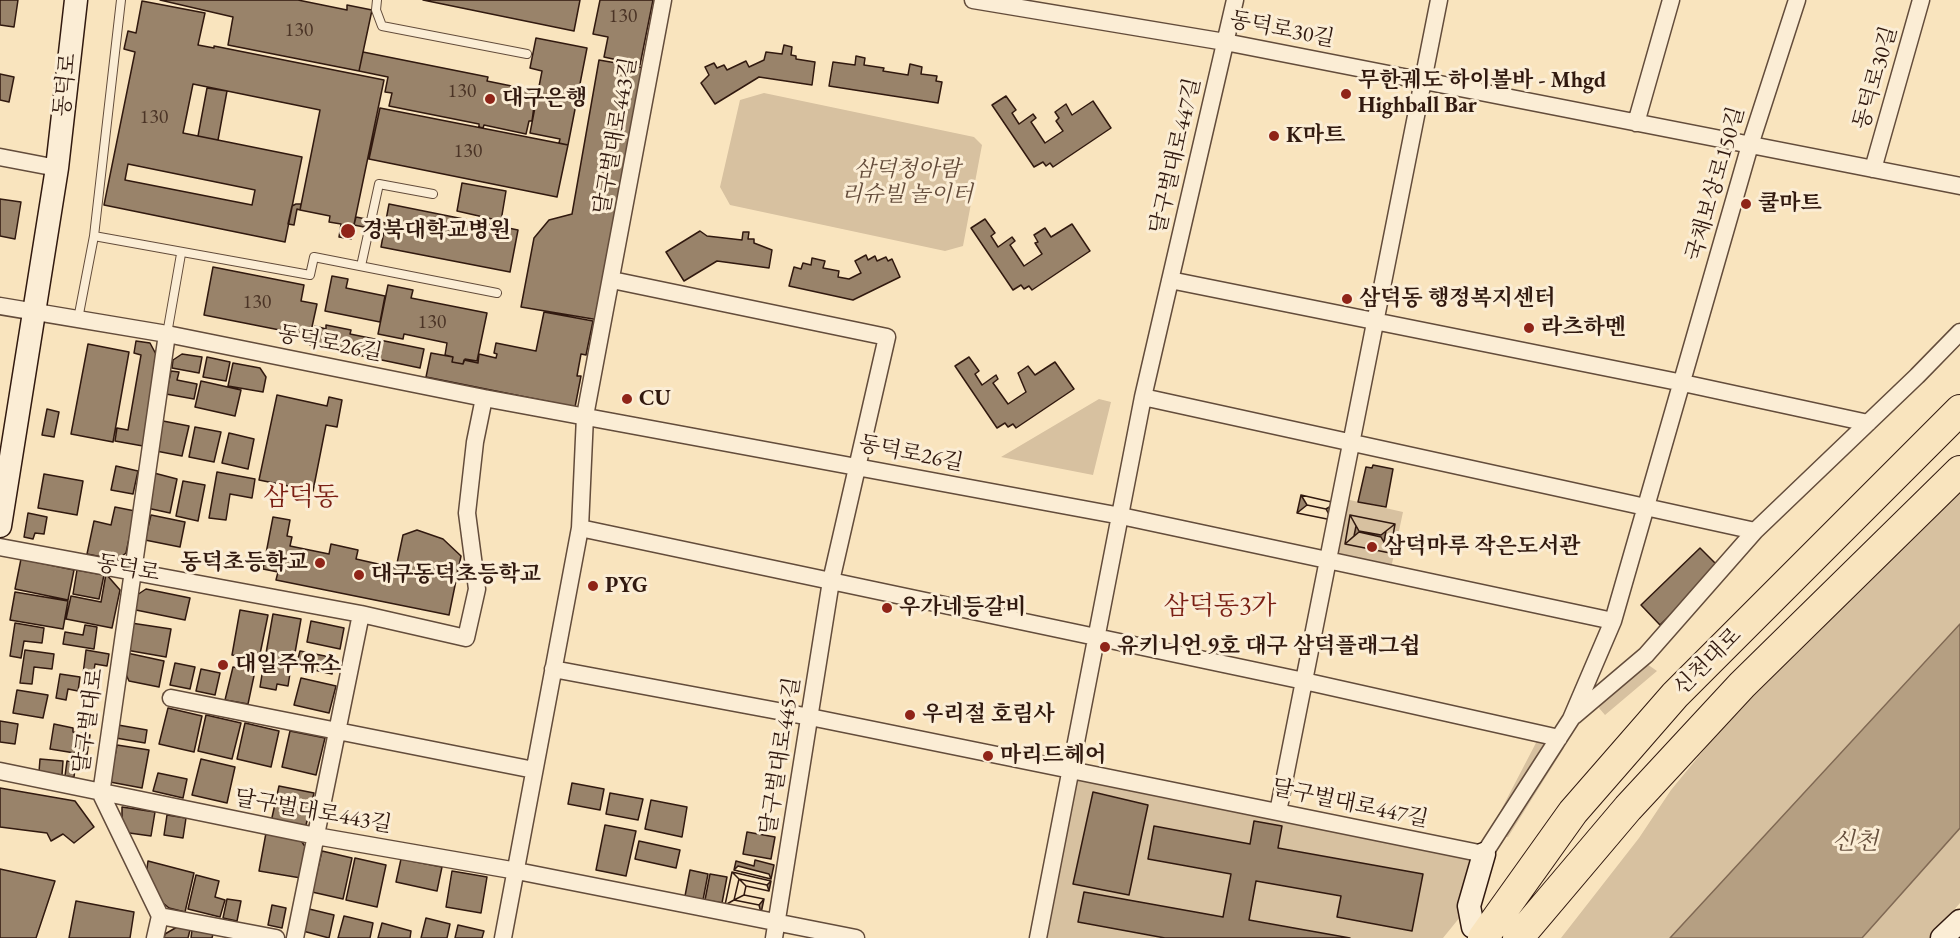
<!DOCTYPE html>
<meta charset="utf-8">
<style>
body{margin:0}
canvas{display:block;background:#f9e4be}
</style>
<canvas width="1960" height="938"></canvas>
<script>
const c = document.querySelector('canvas').getContext('2d');
c.lineJoin = 'round';
function fill(path, color) { c.fillStyle = color; c.fill(path, 'evenodd'); }
function trace(path, color, width, dash) { c.strokeStyle = color; c.lineWidth = width; c.lineCap = dash ? 'butt' : 'round'; c.setLineDash(dash || []); c.stroke(path); }
function write(font, color, halo, rows, align = 'center') {
  c.font = font + ' "EB Garamond","Noto Serif KR",serif'; c.lineWidth = 6; c.setLineDash([]); c.textBaseline = 'middle'; c.strokeStyle = halo; c.fillStyle = color; for (const [text, x, y, turn = 0] of rows) {
    c.save(); c.translate(x, y); c.rotate((+turn || 0) * Math.PI / 180); c.textAlign = isNaN(turn) ? turn : align; if (halo) c.strokeText(text, 0, 0); c.fillText(text, 0, 0); c.restore();
  }
}
const green = new Path2D(`
 M764,93L974,137L982,145L963,246L945,251L730,205L720,187L740,100Z
 M1099,399L1111,402L1093,475L1001,457Z
 M1960,489V624L1670,938H1561L1639,838L1671,790L1745,700Z
 M1341,498L1403,512L1390,573L1329,560Z
 M1634,655L1657,671L1605,715L1599,708Z
 M1538,739L1564,748L1508,837L1488,835Z
 M1071,770L1484,854L1469,906L1443,938H1039Z
 M1960,828V903L1930,938H1862Z`);
const water = new Path2D(`
 M1960,624V828L1862,938H1670Z`);
const building = new Path2D(`
 M0,0H18L14,27L0,25Z
 M160,0H298L347,10V5L372,10L359,71L228,45L233,17Z
 M423,0H580L574,31Z
 M600,0H653L640,65L604,57L608,37L593,34Z
 M142,1L205,13L198,45L214,48V46L384,80L351,239L339,237L341,224L329,222L330,216L300,210L320,110L193,84L183,133L302,157L285,242L104,205L135,52L124,49L128,31L136,33Z
 M536,38L587,48L568,145L559,143L560,139L530,133L542,71L530,68Z
 M784,45L792,47L791,55L796,56V59L815,62L812,85L759,77L715,104L701,83L709,75L705,67L714,63L717,68L724,65L727,70L746,61L749,67L764,60L766,52L782,54Z
 M363,52L488,77L487,81L536,91L532,121H529L526,134L484,125L483,128L479,127V124L389,106L392,93L385,92L388,77L359,71Z
 M856,56L865,58L864,65L884,68L883,71L908,75L910,64L922,67L921,74L937,76L936,81L942,82L938,103L829,86L833,62L855,65Z
 M599,60L645,68L599,320L521,307L534,238L549,220L572,214Z
 M0,74L14,77L9,102L0,100Z
 M207,88L227,91L218,140L198,136Z
 M1006,96L1016,110L1012,113L1019,124L1033,114L1036,118L1031,122L1045,143L1063,131L1056,121L1059,118L1055,112L1066,104L1072,115L1093,101L1111,128L1053,167L1050,163L1046,166L1043,162L1034,167L992,105Z
 M380,108L568,145L557,197L369,159Z
 M128,164L255,190L252,205L125,180Z
 M462,183L506,191L501,221L457,211Z
 M0,199L21,202L15,239L0,236Z
 M296,204H301L300,210L297,209L294,225L288,224L292,206Z
 M389,204L518,230L510,272L381,247Z
 M356,217L386,223L384,231L354,225Z
 M985,219L995,233L991,236L998,247L1012,237L1015,241L1010,245L1024,266L1042,254L1035,243L1038,242L1034,235L1045,228L1051,237L1072,224L1090,251L1032,290L1029,286L1024,289L1021,285L1013,290L971,228Z
 M700,231L707,236L742,240L743,232H749L748,239H754V243L772,250L769,268L717,261L684,281L666,252Z
 M866,255L868,260L875,256L877,261L886,257L888,261L892,259L900,277L853,300L789,286L794,267L801,269L803,263L811,265L812,258L825,261L823,268L839,271L838,277L849,279L861,273L855,261Z
 M213,267L304,285L301,301L317,304L310,336L204,315Z
 M332,276L348,279L346,288L385,296L380,322L325,311Z
 M388,285L413,290L411,298L487,313L477,361L465,359L463,364L452,362L453,357L445,355L447,343L404,334L403,339L378,334Z
 M544,312L593,321L586,355L581,354L577,376H581L575,407L426,377L431,353L453,357L452,362L463,364L464,360L478,363L479,354L496,358L497,354L494,353L496,343L536,351Z
 M326,325L351,330L350,334L424,349L420,368L310,345L315,326L326,329Z
 M136,341L150,343L158,358L143,446L115,441L117,428L128,430L141,355L134,353Z
 M88,344L129,352L113,442L71,434Z
 M182,354L202,357L199,373L172,368L173,360Z
 M207,357L230,362L226,381L203,377Z
 M969,357L979,371L975,374L982,385L996,375L998,379L993,383L1008,404L1026,392L1018,373L1028,366L1035,375L1055,362L1074,389L1016,428L1013,424L1008,427L1005,423L997,428L955,366Z
 M233,363L260,368L266,377L263,392L228,386Z
 M171,371L179,372L177,380L197,384L194,399L166,394Z
 M201,381L241,390L235,416L195,407Z
 M277,395L327,406L329,397L342,400L337,427L326,425L313,491L259,480Z
 M47,409L59,412L54,437L42,435Z
 M163,421L189,426L182,456L156,451Z
 M195,427L221,432L214,462L189,457Z
 M229,433L254,439L248,469L222,463Z
 M1373,465L1393,469L1386,507L1358,502L1366,467L1372,468Z
 M116,466L138,471L133,494L111,490Z
 M217,472L255,479L252,498L230,494L226,520L209,518Z
 M154,473L177,479L170,513L147,508Z
 M44,474L83,481L77,515L38,508Z
 M183,481L205,485L198,521L176,516Z
 M1301,495L1336,503L1332,520L1297,513Z
 M1301,495L1336,503L1326,509L1307,505Z
 M1307,505L1326,509L1332,520L1297,513Z
 M115,507L135,511L126,553L117,560L87,554L94,521L111,525Z
 M28,513L47,517L44,534L35,533L33,539L24,537Z
 M151,515L185,522L180,547L145,540Z
 M1350,515L1395,524L1390,553L1345,544Z
 M1350,515L1395,524L1381,535L1359,531Z
 M1350,515L1356,526L1354,536L1345,544Z
 M273,517L290,520L287,536L292,537L290,546L329,554L331,544L358,550L356,559L396,568L403,535L417,530L443,539L461,556L449,615L276,580L278,572L263,569Z
 M1395,524L1390,553L1384,542L1386,531Z
 M1359,532L1381,537L1390,553L1345,544Z
 M1700,548L1719,567L1660,625L1641,605Z
 M21,559L74,570L68,600L15,589Z
 M77,570L104,575L99,599L73,594Z
 M106,574L120,590L112,628L66,619L71,596L101,602Z
 M146,589L190,598L185,620L131,609L134,597Z
 M15,592L68,601L63,629L10,620Z
 M240,610L268,615L259,659L232,655Z
 M273,614L301,619L293,664L265,659Z
 M311,621L344,628L340,649L307,642Z
 M15,623L44,628L42,643L24,641L21,658L10,656Z
 M131,623L171,629L166,657L126,650Z
 M85,625L97,627L94,649L63,644L65,632L83,635Z
 M25,650L54,654L52,669L34,667L32,684L20,683Z
 M86,650L109,654L107,666L95,664L93,676L83,674Z
 M300,651L335,658L332,674L296,666Z
 M127,653L164,661L159,687L129,681L124,670Z
 M264,662L291,667L288,686L277,684L276,690L260,687Z
 M175,663L195,667L190,689L170,685Z
 M233,667L255,671L248,704L225,700Z
 M201,669L220,673L215,695L196,691Z
 M60,674L80,677L78,691L68,689L66,700L56,698Z
 M301,678L336,686L329,713L294,705Z
 M17,690L48,695L43,718L13,713Z
 M168,708L202,716L194,752L159,744Z
 M206,715L241,723L232,759L198,751Z
 M0,721L18,724L15,744L0,742Z
 M245,723L279,731L271,767L237,759Z
 M54,724L73,728V732L90,735L87,755L50,749Z
 M118,725L147,730L145,743L116,738Z
 M290,731L325,738L316,775L282,767Z
 M117,745L149,750L142,788L110,782Z
 M40,759L63,761L62,775L39,772Z
 M201,759L235,767L227,803L192,795Z
 M67,761L87,764V770L75,769L74,777L65,776Z
 M158,773L187,779L183,798L153,791Z
 M572,783L604,789L600,810L568,804Z
 M279,786L314,793L305,829L271,822Z
 M0,788L75,801L94,827L74,843L63,834L51,841L47,833L0,827Z
 M1093,792L1148,805L1129,895L1073,884Z
 M610,793L643,799L638,820L606,814Z
 M651,800L687,807L682,837L645,829Z
 M122,807L155,812L151,836L122,832Z
 M167,815L186,818L183,838L164,835Z
 M1254,821L1282,826L1278,848L1423,874L1412,931L1337,917L1341,896L1256,881L1249,920L1350,938H1165L1078,922L1084,892L1223,917L1231,874L1148,859L1154,826L1250,844Z
 M605,825L636,831L626,876L596,870Z
 M747,832L775,837L771,859L743,854Z
 M266,833L300,839L306,848L301,878L259,871Z
 M639,841L680,850L676,868L635,859Z
 M322,851L352,858L343,899L312,892Z
 M355,858L386,865L377,907L346,900Z
 M401,859L442,867L437,891L396,882Z
 M755,860L774,865L771,879L734,870L736,861L754,866Z
 M148,861L194,873L185,912L169,908L157,898L146,876Z
 M738,866L769,874L771,879L734,870Z
 M0,869L55,881L36,938H0Z
 M690,870L708,874L703,900L685,896Z
 M452,871L487,877L481,913L446,907Z
 M732,872L771,881L769,891L746,886L744,895L764,899L761,913L725,905Z
 M732,872L739,879L734,900L725,905Z
 M732,872L771,881L767,885L739,879Z
 M710,874L727,877L722,903L705,900Z
 M196,875L219,881L215,897L225,900L220,917L188,909Z
 M739,879L767,885L769,891L746,886Z
 M739,879L746,886L744,895L734,900Z
 M744,895L764,899L759,905L734,900Z
 M227,899L241,901L237,921L223,918Z
 M734,900L759,905L761,913L725,905Z
 M76,901L134,912L130,938H69Z
 M272,905L286,908L282,928L268,925Z
 M305,908L334,915L329,938L299,930Z
 M344,916L373,923L370,938H338Z
 M426,918L450,924L447,938H421Z
 M382,923L411,931L410,938H378Z
 M458,925L484,931L482,938H455Z
 M177,927L190,930L188,938H164L165,934Z
 M192,930L213,934L212,938H191Z`);
const lane = new Path2D(`
 M377,0L376,10L382,26L527,54
 M94,236L310,275L314,257L497,293
 M361,266L379,184L433,194
 M78,319L94,236L121,0
 M167,334L181,254`);
const street = new Path2D(`
 M973,0L1225,42L1960,186
 M1636,123L1671,0
 M0,157L57,168
 M1873,169L1921,0
 M612,280L887,337L831,581L774,938
 M1170,280L1683,383L1868,423
 M0,306L167,334L484,398L1121,516L1613,621
 M1143,397L1755,531
 M580,528L1304,681L1559,738
 M0,547L361,614L466,638L477,589L467,513L475,442L484,398
 M553,669L810,717L1484,854L1571,719L1613,621L1750,145L1797,0
 M171,698L534,770
 M1574,716L1646,655L1755,531L1917,376L1960,332
 M0,771L316,836L517,871L856,938
 M1278,812L1439,0
 M160,916L276,938
 M155,938L160,916L101,794L167,334
 M295,938L361,614
 M503,938L580,528L585,416L663,0
 M1038,938L1143,397L1235,0`);
const secondary = new Path2D(`
 M0,526L57,168L76,0
 M1473,927L1469,906L1484,854
 M1942,938L1960,921`);
const highway = new Path2D(`
 M1483,938L1573,812L1675,695L1960,410
 M1518,938L1628,808L1742,685L1960,471`);
const markers = [
 [1346,94,6,"#8f2418"],
 [490,99,6,"#8f2418"],
 [1274,136,6,"#8f2418"],
 [1746,204,6,"#8f2418"],
 [348,231,8,"#8f2418"],
 [1347,299,6,"#8f2418"],
 [1529,328,6,"#8f2418"],
 [627,399,6,"#8f2418"],
 [1372,547,6,"#8f2418"],
 [320,563,6,"#8f2418"],
 [359,575,6,"#8f2418"],
 [593,586,6,"#8f2418"],
 [887,608,6,"#8f2418"],
 [1105,647,6,"#8f2418"],
 [223,665,6,"#8f2418"],
 [910,715,6,"#8f2418"],
 [988,756,6,"#8f2418"]
];
const numberNames = [
 ["130",623,17],
 ["130",299,31],
 ["130",462,92],
 ["130",154,118],
 ["130",468,152],
 ["130",257,303],
 ["130",432,323]
];
const streetNames = [
 ["동덕로30길",1282,30,11],
 ["동덕로30길",1876,78,-74],
 ["동덕로",66,85,-84],
 ["달구벌대로443길",616,136,-80],
 ["달구벌대로447길",1176,156,-77],
 ["국채보상로150길",1716,184,-74],
 ["동덕로26길",330,344,11],
 ["동덕로26길",911,454,11],
 ["동덕로",128,569,10],
 ["신천대로",1708,662,-45],
 ["달구벌대로",89,721,-82],
 ["달구벌대로445길",781,756,-81],
 ["달구벌대로447길",1350,804,12],
 ["달구벌대로443길",313,812,10]
];
const poiNames = [
 ["무한궤도 하이볼바 - Mhgd",1358,81],
 ["Highball Bar",1358,106],
 ["대구은행",502,99],
 ["K마트",1286,136],
 ["쿨마트",1758,204],
 ["경북대학교병원",362,231],
 ["삼덕동 행정복지센터",1359,299],
 ["라츠하멘",1541,328],
 ["CU",639,399],
 ["삼덕마루 작은도서관",1384,547],
 ["동덕초등학교",308,563,"right"],
 ["대구동덕초등학교",371,575],
 ["PYG",605,586],
 ["우가네등갈비",899,608],
 ["유키니언 9호 대구 삼덕플래그쉽",1117,647],
 ["대일주유소",235,665],
 ["우리절 호림사",922,715],
 ["마리드헤어",1000,756]
];
const parkNames = [
 ["삼덕청아람",907,170],
 ["리슈빌 놀이터",907,195]
];
const waterNames = [
 ["신천",1855,842]
];
const quarterNames = [
 ["삼덕동",301,498],
 ["삼덕동3가",1220,607]
];
fill(green, '#d7c1a0');
fill(water, '#b59f82');
trace(water, '#806954', 1.5);
fill(building, '#99836a');
trace(building, '#31190f', 1.5);
trace(lane, '#634c3b', 10);
trace(street, '#634c3b', 19);
trace(secondary, '#31190f', 25);
trace(highway, '#31190f', 32);
trace(lane, '#fbedd5', 8);
trace(street, '#fbedd5', 16);
trace(secondary, '#fbedd5', 22);
trace(highway, '#f9e4be', 30);
for (const [x, y, r, color] of markers) { const dot = new Path2D(); dot.arc(x, y, r, 0, 2 * Math.PI); c.fillStyle = color; c.fill(dot); trace(dot, '#fbedd5', 2); }
write('20px', '#4b3426', null, numberNames);
write('22px', '#31190f', '#fbedd5', streetNames);
write('bold 22px', '#31190f', '#fbedd5', poiNames, 'left');
write('italic 22px', '#634b3a', '#fbedd5', parkNames);
write('italic 24px', '#664f3d', '#fbedd5', waterNames);
write('26px', '#7a1f14', '#fbedd5', quarterNames);
</script>
